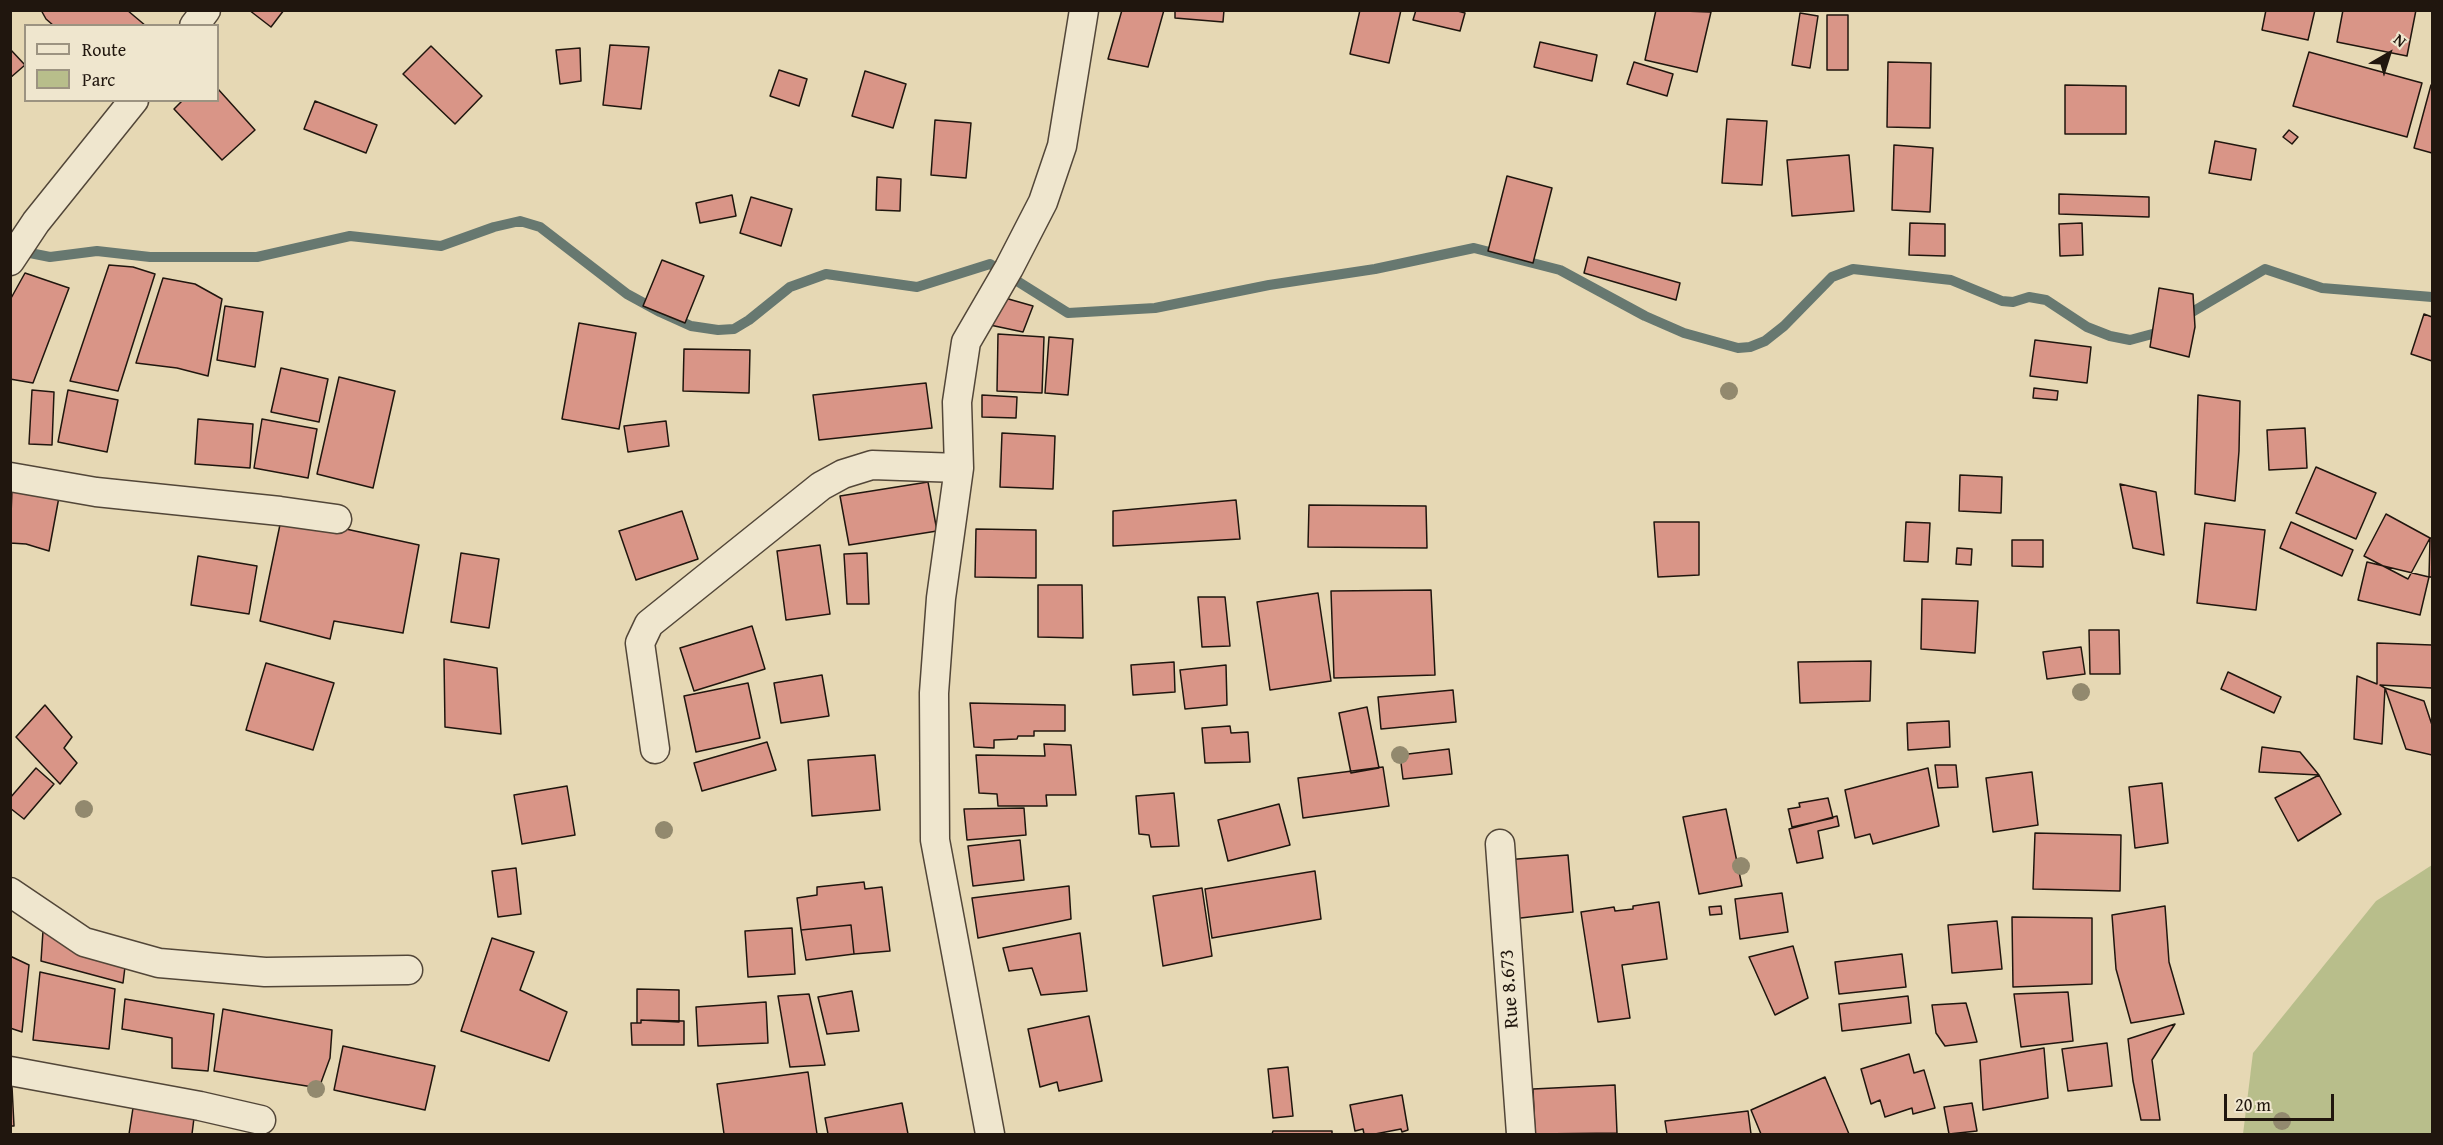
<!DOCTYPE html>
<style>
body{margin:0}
#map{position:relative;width:2443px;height:1145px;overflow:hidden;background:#e6d8b4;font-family:"Gentium Book Plus",serif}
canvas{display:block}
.frame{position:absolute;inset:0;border:12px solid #20160e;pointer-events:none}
.legend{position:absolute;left:24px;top:24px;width:195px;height:78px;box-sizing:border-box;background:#efe6ce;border:2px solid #9c9381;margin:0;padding:8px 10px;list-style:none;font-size:18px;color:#20160e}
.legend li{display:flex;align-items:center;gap:12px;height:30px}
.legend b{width:30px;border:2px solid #9c9381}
.north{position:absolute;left:2359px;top:24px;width:60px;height:60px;-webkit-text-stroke:4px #efe6ce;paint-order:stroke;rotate:39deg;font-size:16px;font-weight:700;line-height:24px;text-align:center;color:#20160e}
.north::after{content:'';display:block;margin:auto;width:21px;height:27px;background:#20160e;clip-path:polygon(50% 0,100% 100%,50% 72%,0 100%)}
.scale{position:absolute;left:2224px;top:1094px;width:110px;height:27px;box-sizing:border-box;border:3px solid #20160e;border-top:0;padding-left:8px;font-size:18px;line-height:21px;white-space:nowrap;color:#20160e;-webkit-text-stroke:4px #efe6ce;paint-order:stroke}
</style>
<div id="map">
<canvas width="2443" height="1145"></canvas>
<div class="frame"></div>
<ul class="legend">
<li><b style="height:8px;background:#efe6ce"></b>Route</li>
<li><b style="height:16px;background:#b8be8b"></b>Parc</li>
</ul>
<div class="north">N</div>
<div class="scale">20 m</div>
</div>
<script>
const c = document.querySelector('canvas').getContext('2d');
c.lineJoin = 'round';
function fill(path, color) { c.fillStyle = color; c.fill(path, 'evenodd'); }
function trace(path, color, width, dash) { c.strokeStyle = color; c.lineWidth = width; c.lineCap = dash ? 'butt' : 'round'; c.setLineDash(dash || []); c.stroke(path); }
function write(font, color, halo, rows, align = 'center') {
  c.font = font + ' "Gentium Book Plus",serif'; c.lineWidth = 5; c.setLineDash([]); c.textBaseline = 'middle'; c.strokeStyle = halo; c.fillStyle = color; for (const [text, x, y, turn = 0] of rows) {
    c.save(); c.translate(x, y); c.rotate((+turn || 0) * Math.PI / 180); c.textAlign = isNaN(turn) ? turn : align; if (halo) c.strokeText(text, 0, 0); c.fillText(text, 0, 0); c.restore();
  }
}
const green = new Path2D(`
 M2432,865V1134H2243L2253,1053L2376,901Z`);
const stream = new Path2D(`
 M20,251L50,257L97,251L150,257H257L350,236L441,246L494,227L520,221L540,227L627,294L660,312L691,326L718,330L734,329L749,320L790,287L826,274L917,287L990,264L1068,313L1155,308L1269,285L1375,269L1474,248L1560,270L1645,316L1684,333L1738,348L1750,347L1765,341L1784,326L1832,277L1853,269L1951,280L2002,301L2013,302L2029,297L2046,300L2087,327L2110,336L2130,340L2156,333L2164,329
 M2182,318L2265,269L2322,288L2432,297`);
const building = new Path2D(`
 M41,10H127L146,26H54L46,19Z
 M249,10H284L271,27Z
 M1122,10H1164L1148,67L1108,59Z
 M1175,10H1224L1223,22L1175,18Z
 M1360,10H1401L1389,63L1350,54Z
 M1416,10H1454L1465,13L1460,31L1413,20Z
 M1656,10L1711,12L1697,72L1645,60Z
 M2266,10H2315L2308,40L2262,30Z
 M2343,10H2416L2407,56L2337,42Z
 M1800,13L1818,16L1810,68L1792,65Z
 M1827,15H1848V70H1827Z
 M1540,42L1597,55L1592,81L1534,67Z
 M610,45L649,47L641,109L603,105Z
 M431,46L482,96L455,124L403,74Z
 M580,48L581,81L560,84L556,50Z
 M10,49L25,65L10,78Z
 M2309,52L2422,83L2407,137L2293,106Z
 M1634,62L1673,74L1667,96L1627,84Z
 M1888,62L1931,63L1930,128L1887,127Z
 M779,70L807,79L799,106L770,96Z
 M865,71L906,84L893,128L852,116Z
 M2065,85L2126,86V134H2065Z
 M2431,85L2432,86V153L2414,148Z
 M218,89L255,130L222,160L174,109L183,100H218Z
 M315,101L377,125L366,153L304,129Z
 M1727,119L1767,121L1762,185L1722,183Z
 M935,120L971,123L966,178L931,175Z
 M2289,130L2298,137L2292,144L2283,137Z
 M2215,141L2256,149L2251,180L2209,173Z
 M1894,145L1933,148L1930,212L1892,210Z
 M1849,155L1854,211L1792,216L1787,160Z
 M1507,176L1552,188L1533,263L1488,251Z
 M877,177L901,179L900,211L876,210Z
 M2059,194L2149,197V217L2059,214Z
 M732,195L736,216L700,223L696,203Z
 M751,197L792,209L781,246L740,233Z
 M1910,223L1945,224V256L1909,255Z
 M2082,223L2083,255L2060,256L2059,224Z
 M1588,257L1680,283L1676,300L1584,273Z
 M662,260L704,276L685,323L643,306Z
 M109,265L133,267L155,274L118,391L70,381Z
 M25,273L69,288L33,383L10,379V300Z
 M163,278L195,284L222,299L208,376L177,368L136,363Z
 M2159,288L2193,294L2195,327L2189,357L2150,347Z
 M998,296L1033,306L1023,332L990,325Z
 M225,306L263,312L255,367L217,360Z
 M2424,314L2432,317V361L2411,354Z
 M579,323L636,333L619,429L562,419Z
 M998,334L1044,337L1042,393L997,391Z
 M1049,337L1073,339L1068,395L1045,393Z
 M2035,340L2091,347L2087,383L2030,376Z
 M684,349L750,350L749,393L683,391Z
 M281,368L328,379L319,422L271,412Z
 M339,377L395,391L373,488L317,474Z
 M926,383L932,428L819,440L813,395Z
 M2034,388L2058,391L2057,400L2033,398Z
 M32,390L54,392L52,445L29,444Z
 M68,390L118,400L107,452L58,442Z
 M982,395L1017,397L1016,418L982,417Z
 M2198,395L2240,401L2239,451L2235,501L2195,494Z
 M198,419L253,424L250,468L195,464Z
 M262,419L317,429L308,478L254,468Z
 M666,421L669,446L628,452L624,426Z
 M2305,428L2307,468L2269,470L2267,430Z
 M1002,433L1055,436L1053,489L1000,487Z
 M2316,467L2376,493L2356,539L2296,513Z
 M1960,475L2002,477L2001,513L1959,511Z
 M928,482L937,531L849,545L840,496Z
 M2120,484L2156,492L2164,555L2133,548Z
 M12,488L59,497L49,551L26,544L10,543Z
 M1236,500L1240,539L1113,546V511Z
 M1309,505L1426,506L1427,548L1308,547Z
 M682,511L698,559L636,580L619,531Z
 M2386,514L2430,538L2408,579L2364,556Z
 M282,515L419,545L403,633L334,621L330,639L260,621Z
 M1654,522H1699V575L1658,577Z
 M1906,522L1930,523L1928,562L1904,561Z
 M2291,522L2353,550L2342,576L2280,548Z
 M2205,523L2265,530L2256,610L2197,603Z
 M976,529L1036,530V578L975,577Z
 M2430,538H2432V577H2429Z
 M2012,540H2043V567L2012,566Z
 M820,545L830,614L786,620L777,551Z
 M1957,548L1972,549L1971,565L1956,564Z
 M461,553L499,559L489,628L451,622Z
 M867,553L869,604H847L844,554Z
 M198,556L257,566L249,614L191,605Z
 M2367,562L2429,577L2420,615L2358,600Z
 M1038,585H1082L1083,638L1038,637Z
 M1431,590L1435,675L1334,678L1331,591Z
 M1318,593L1331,681L1270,690L1257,602Z
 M1198,597H1225L1230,646L1202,647Z
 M1922,599L1978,601L1975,653L1921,649Z
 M752,626L765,669L694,691L680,648Z
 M2089,630H2119L2120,674H2090Z
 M2377,643L2432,645V688L2380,685L2385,688L2382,744L2354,739L2357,676L2377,684Z
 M2081,647L2085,674L2047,679L2043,652Z
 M444,659L497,668L501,734L445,727Z
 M1871,661L1870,701L1800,703L1798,662Z
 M1174,662L1175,692L1133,695L1131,665Z
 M266,663L334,683L313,750L246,730Z
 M1226,665L1227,705L1185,709L1180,670Z
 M2228,672L2281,697L2274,713L2221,689Z
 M822,675L829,716L781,723L774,683Z
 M748,683L760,738L696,752L684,696Z
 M2385,688L2424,701L2432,725V755L2406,749Z
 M1453,690L1456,722L1381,729L1378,697Z
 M970,703L1065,705V731H1034V736H1018L1017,739L994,740V748L974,747Z
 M45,705L72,737L64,748L77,763L60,784L16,737Z
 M1367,707L1379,768L1351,773L1339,713Z
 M1949,721L1950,747L1908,750L1907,723Z
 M1230,726L1231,733L1248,732L1250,762L1205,763L1202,728Z
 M767,742L776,770L702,791L694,763Z
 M1044,744L1071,745L1076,795H1046L1047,806H998L997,794L979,793L976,755L1045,756Z
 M2262,747L2300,752L2319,775L2259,772Z
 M1449,749L1452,774L1403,779L1400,755Z
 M875,755L880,810L812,816L808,760Z
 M1935,765H1956L1958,787L1938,788Z
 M1383,767L1389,806L1303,818L1298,778Z
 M36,768L54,784L24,819L10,808V798Z
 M1928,768L1939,826L1873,844L1870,834L1855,838L1845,790Z
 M2032,772L2038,825L1993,832L1986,778Z
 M2319,775L2341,814L2298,841L2275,798Z
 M2162,783L2168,843L2135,848L2129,787Z
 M567,786L575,835L522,844L514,795Z
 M1174,793L1179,846L1151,847L1149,835L1139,834L1136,796Z
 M1828,798L1833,818L1792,827L1788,809L1800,807L1799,803Z
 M1279,804L1290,845L1228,861L1218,820Z
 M1024,808L1026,835L967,840L964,809Z
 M1726,809L1742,886L1699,894L1683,817Z
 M1837,816L1839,826L1818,831L1823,858L1797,863L1789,829Z
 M2035,833L2121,835L2120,891L2033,889Z
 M1020,840L1024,880L973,886L968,846Z
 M1568,855L1573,912L1512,919L1505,860Z
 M516,868L521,914L498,917L492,871Z
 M1315,871L1321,919L1212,938L1205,889Z
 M864,882L865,889L882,887L890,951L854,954L851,925L801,930L797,898L817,895V887Z
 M1069,886L1071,919L978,938L972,898Z
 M1202,888L1212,956L1163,966L1153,896Z
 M1782,893L1788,932L1740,939L1735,899Z
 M1659,902L1667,959L1622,965L1630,1018L1598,1022L1581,912L1614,907L1615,911L1633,909V906Z
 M1721,906L1722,914L1710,915L1709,907Z
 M2165,906L2169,962L2184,1014L2131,1023L2116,969L2112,915Z
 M2012,917L2092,918V984L2013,987Z
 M1997,921L2002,969L1952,973L1948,925Z
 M851,925L854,954L806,960L801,930Z
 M792,928L795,974L748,977L745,931Z
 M43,931L126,959L123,983L41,961Z
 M1080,933L1087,991L1041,995L1032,968L1009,971L1003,948Z
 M492,938L534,952L520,990L567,1012L549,1061L461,1031Z
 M1793,946L1808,998L1775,1015L1749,957Z
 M1902,954L1906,987L1839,994L1835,962Z
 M10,956L29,965L22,1032L10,1028Z
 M40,972L115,989L109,1049L33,1040Z
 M637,989L679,990V1022L641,1020V1023H637Z
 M852,991L859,1031L827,1034L818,997Z
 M2068,992L2073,1041L2021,1047L2014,994Z
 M809,994L825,1065L790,1067L778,996Z
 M1908,996L1911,1023L1842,1031L1839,1004Z
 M125,999L214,1014L208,1071L172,1068V1038L122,1029Z
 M766,1002L768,1043L698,1046L696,1007Z
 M1966,1003L1977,1042L1945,1046L1936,1033L1932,1005Z
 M223,1009L332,1030L330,1058L319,1088L214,1071Z
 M1089,1016L1102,1081L1059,1091L1057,1082L1040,1087L1028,1029Z
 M641,1020L684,1021V1045H632L631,1023H641Z
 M2175,1024L2152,1060L2160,1120H2141L2133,1081L2128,1039Z
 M2107,1043L2112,1086L2068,1091L2062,1049Z
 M343,1046L435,1066L425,1110L334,1090Z
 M2044,1048L2048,1098L1983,1110L1980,1060Z
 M1909,1054L1914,1073L1924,1070L1935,1108L1913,1114L1912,1108L1885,1117L1880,1100L1871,1104L1861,1069Z
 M10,1067H11L14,1126H10Z
 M1288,1067L1293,1116L1273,1118L1268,1069Z
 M808,1072L817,1134H724L717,1084Z
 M1825,1077L1849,1134H1761L1751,1110Z
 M1615,1085L1617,1133L1535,1134L1533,1089Z
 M1402,1095L1408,1130L1402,1132L1401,1129L1375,1134H1364L1363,1129L1355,1131L1350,1105Z
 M902,1103L908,1134H828L825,1118Z
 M1972,1103L1977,1131L1949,1134L1944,1107Z
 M133,1108L194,1118L192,1134H129Z
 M1748,1111L1751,1134H1667L1665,1121Z
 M1273,1131H1332V1134H1272Z`);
const street = new Path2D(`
 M194,26L206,10
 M10,261L36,222L134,100
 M10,477L96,492L280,511L337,519
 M655,749L640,643L649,624L821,486L843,474L872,465L959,468
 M1500,844L1521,1134
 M10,892L84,942L159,963L265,972L408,970
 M10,1071L200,1106L261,1120
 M990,1134L935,840L934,693L941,598L959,468L957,402L966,342L1009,268L1043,202L1062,146L1084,10`);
const trees = [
 [1729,391],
 [2081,692],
 [1400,755],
 [84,809],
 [664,830],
 [1741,866],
 [316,1089],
 [2282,1121]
];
const streetNames = [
 ["Rue 8.673",1510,989,-94]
];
fill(green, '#b8be8b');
trace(stream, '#677870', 10);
fill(building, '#d99587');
trace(building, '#20160e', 1.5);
trace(street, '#524638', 31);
trace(street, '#efe6ce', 28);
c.fillStyle = '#92896e';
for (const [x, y] of trees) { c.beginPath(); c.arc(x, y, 9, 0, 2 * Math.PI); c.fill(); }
write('20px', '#20160e', '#efe6ce', streetNames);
</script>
